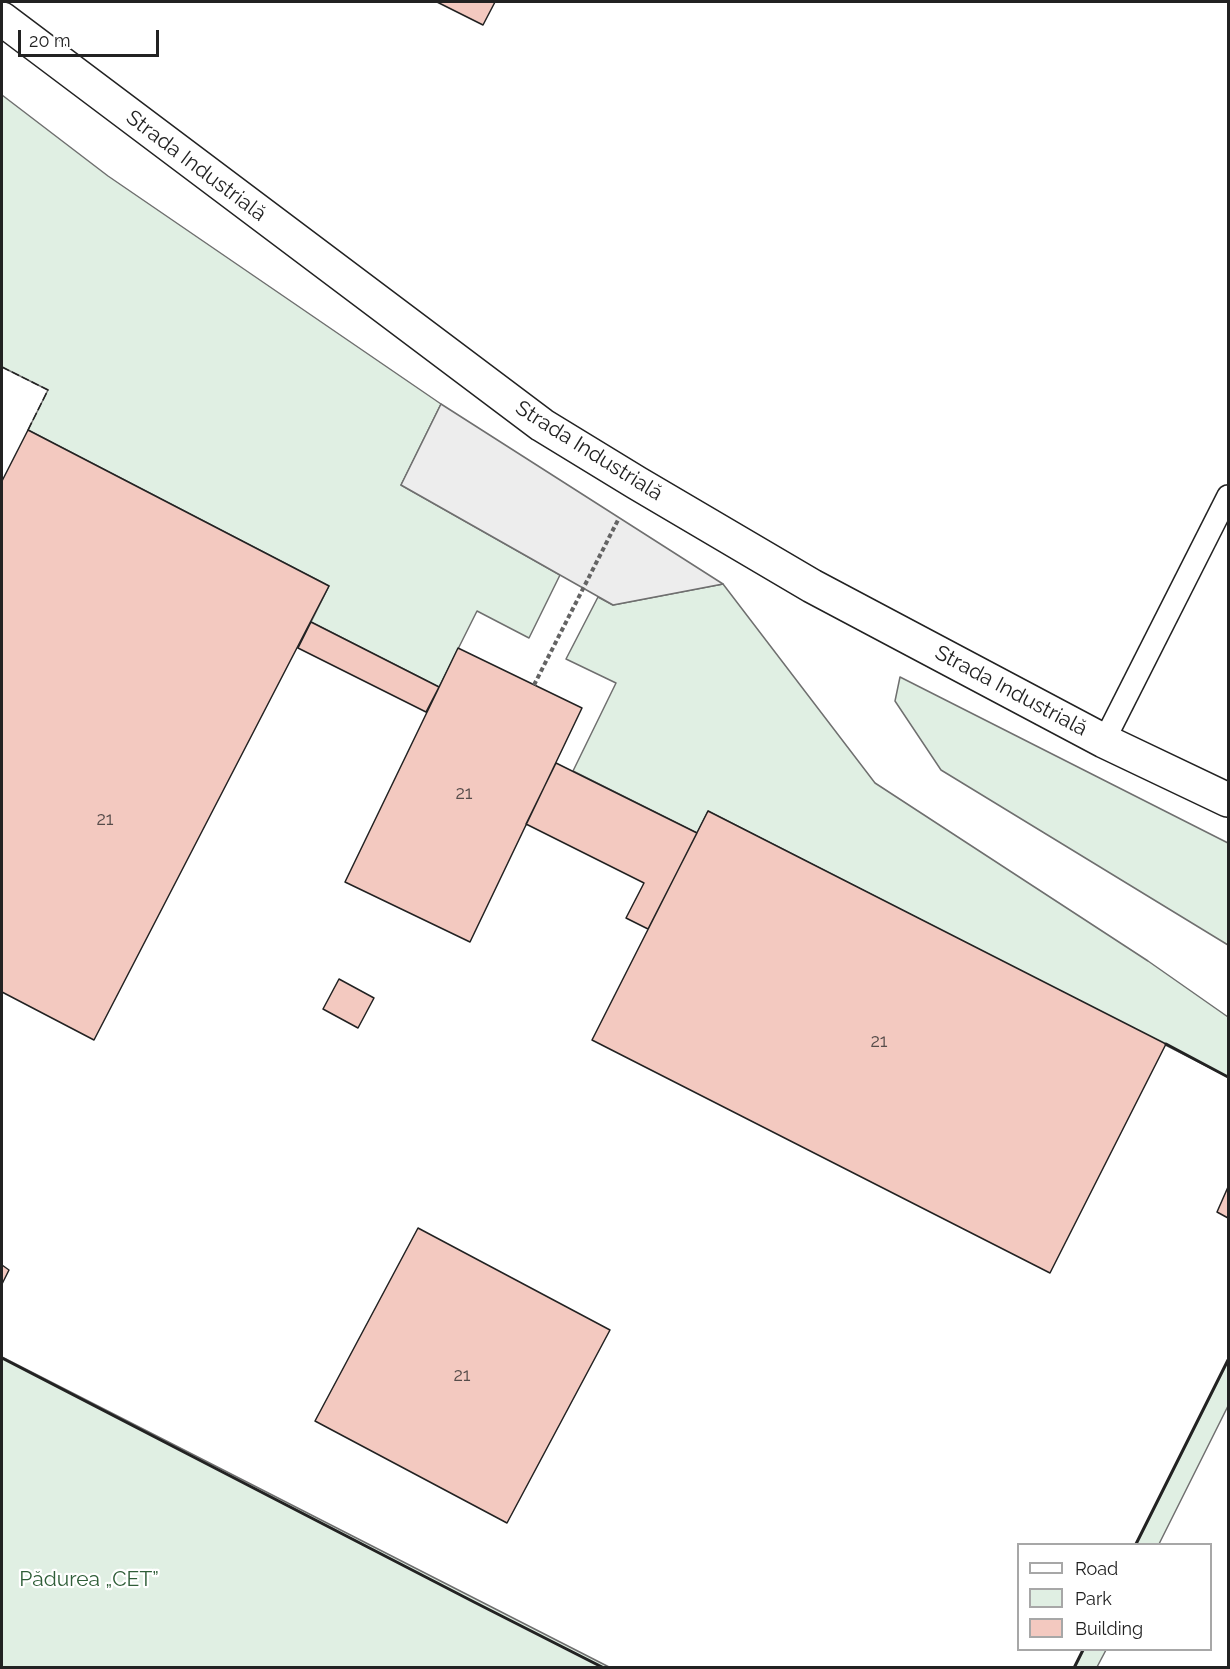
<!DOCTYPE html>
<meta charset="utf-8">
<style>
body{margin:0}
#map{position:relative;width:1230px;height:1669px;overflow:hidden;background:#fff;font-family:Raleway,sans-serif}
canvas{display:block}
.frame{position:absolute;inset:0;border:3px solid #222;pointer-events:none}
.legend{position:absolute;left:1017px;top:1543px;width:195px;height:108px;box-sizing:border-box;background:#fff;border:2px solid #a7a7a7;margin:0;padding:8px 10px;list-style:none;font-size:18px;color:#222}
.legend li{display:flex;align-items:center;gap:12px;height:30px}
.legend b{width:30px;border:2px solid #a7a7a7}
.scale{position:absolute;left:18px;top:30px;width:141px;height:27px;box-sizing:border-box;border:3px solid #222;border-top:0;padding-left:8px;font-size:18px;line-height:21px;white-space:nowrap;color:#222;-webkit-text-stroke:4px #fff;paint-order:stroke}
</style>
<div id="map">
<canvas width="1230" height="1669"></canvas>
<div class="frame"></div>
<ul class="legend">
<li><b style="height:8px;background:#fff"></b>Road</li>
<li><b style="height:16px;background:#e0efe3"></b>Park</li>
<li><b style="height:16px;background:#f3c9c0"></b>Building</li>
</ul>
<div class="scale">20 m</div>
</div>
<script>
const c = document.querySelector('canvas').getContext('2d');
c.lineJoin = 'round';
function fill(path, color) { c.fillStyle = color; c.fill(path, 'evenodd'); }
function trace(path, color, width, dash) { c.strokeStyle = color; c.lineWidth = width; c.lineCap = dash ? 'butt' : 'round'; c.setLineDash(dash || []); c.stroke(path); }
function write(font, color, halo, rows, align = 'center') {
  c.font = font + ' Raleway,sans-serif'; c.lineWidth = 4.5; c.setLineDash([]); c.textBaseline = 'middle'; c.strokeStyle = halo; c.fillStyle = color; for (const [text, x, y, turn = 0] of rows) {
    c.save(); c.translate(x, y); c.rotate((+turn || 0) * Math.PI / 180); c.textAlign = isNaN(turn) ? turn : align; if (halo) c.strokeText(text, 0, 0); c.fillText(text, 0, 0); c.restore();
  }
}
const green = new Path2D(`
 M2,95L108,176L441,404L401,485L560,575L529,638L477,611L439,687L311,622L329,586L28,430L48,390L2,367Z
 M723,584L875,783L1148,961L1228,1017V1077L708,811L697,833L573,771L616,683L566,659L598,597L613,605Z
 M900,677L1228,843V945L941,770L895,701Z
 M2,1357L609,1667H2Z
 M1228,1360V1406L1159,1544H1136Z
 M1083,1650H1106L1097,1667H1074Z`);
const parking = new Path2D(`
 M441,404L723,584L613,605L401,485Z`);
const building = new Path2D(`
 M437,2H495L483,25Z
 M28,430L329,586L94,1040L2,992V481Z
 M311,622L439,687L426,712L298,648Z
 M458,648L582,708L470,942L345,882Z
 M556,763L697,833L648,929L626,918L644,883L526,824Z
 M708,811L1166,1044L1050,1273L592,1040Z
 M339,979L374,998L358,1028L323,1009Z
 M1228,1187V1218L1217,1212Z
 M418,1228L610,1330L507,1523L315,1421Z
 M2,1265L9,1270L2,1284Z`);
const path = new Path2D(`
 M534,685L618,520`);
const lane = new Path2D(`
 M1104,741L1228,496`);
const secondary = new Path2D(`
 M2,19L542,425L637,483L812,586L1104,741L1228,800`);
const fence = new Path2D(`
 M2,367L48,390L28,430`);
const wall = new Path2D(`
 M1166,1044L1228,1077
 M2,1358L474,1602L604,1668
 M1136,1544L1228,1360
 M1074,1668L1083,1650`);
const numberNames = [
 ["21",464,794],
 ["21",105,820],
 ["21",879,1042],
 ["21",462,1376]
];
const streetNames = [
 ["Strada Industrială",196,166,37],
 ["Strada Industrială",589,451,32],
 ["Strada Industrială",1011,691,28]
];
const parkNames = [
 ["Pădurea „CET”",89,1580]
];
fill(green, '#e0efe3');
trace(green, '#6f6f6f', 1.5);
fill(parking, '#ededed');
trace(parking, '#6f6f6f', 1.5);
fill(building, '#f3c9c0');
trace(building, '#222', 1.5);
trace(lane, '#222', 24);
trace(secondary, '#222', 36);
trace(path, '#646464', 4, [4.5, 3]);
trace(lane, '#fff', 21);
trace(secondary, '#fff', 33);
trace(fence, '#222', 1.5, [8, 3]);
trace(wall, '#222', 3);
write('18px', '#564c4a', null, numberNames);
write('21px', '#222', '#fff', streetNames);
write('21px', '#2f5e38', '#fff', parkNames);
</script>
